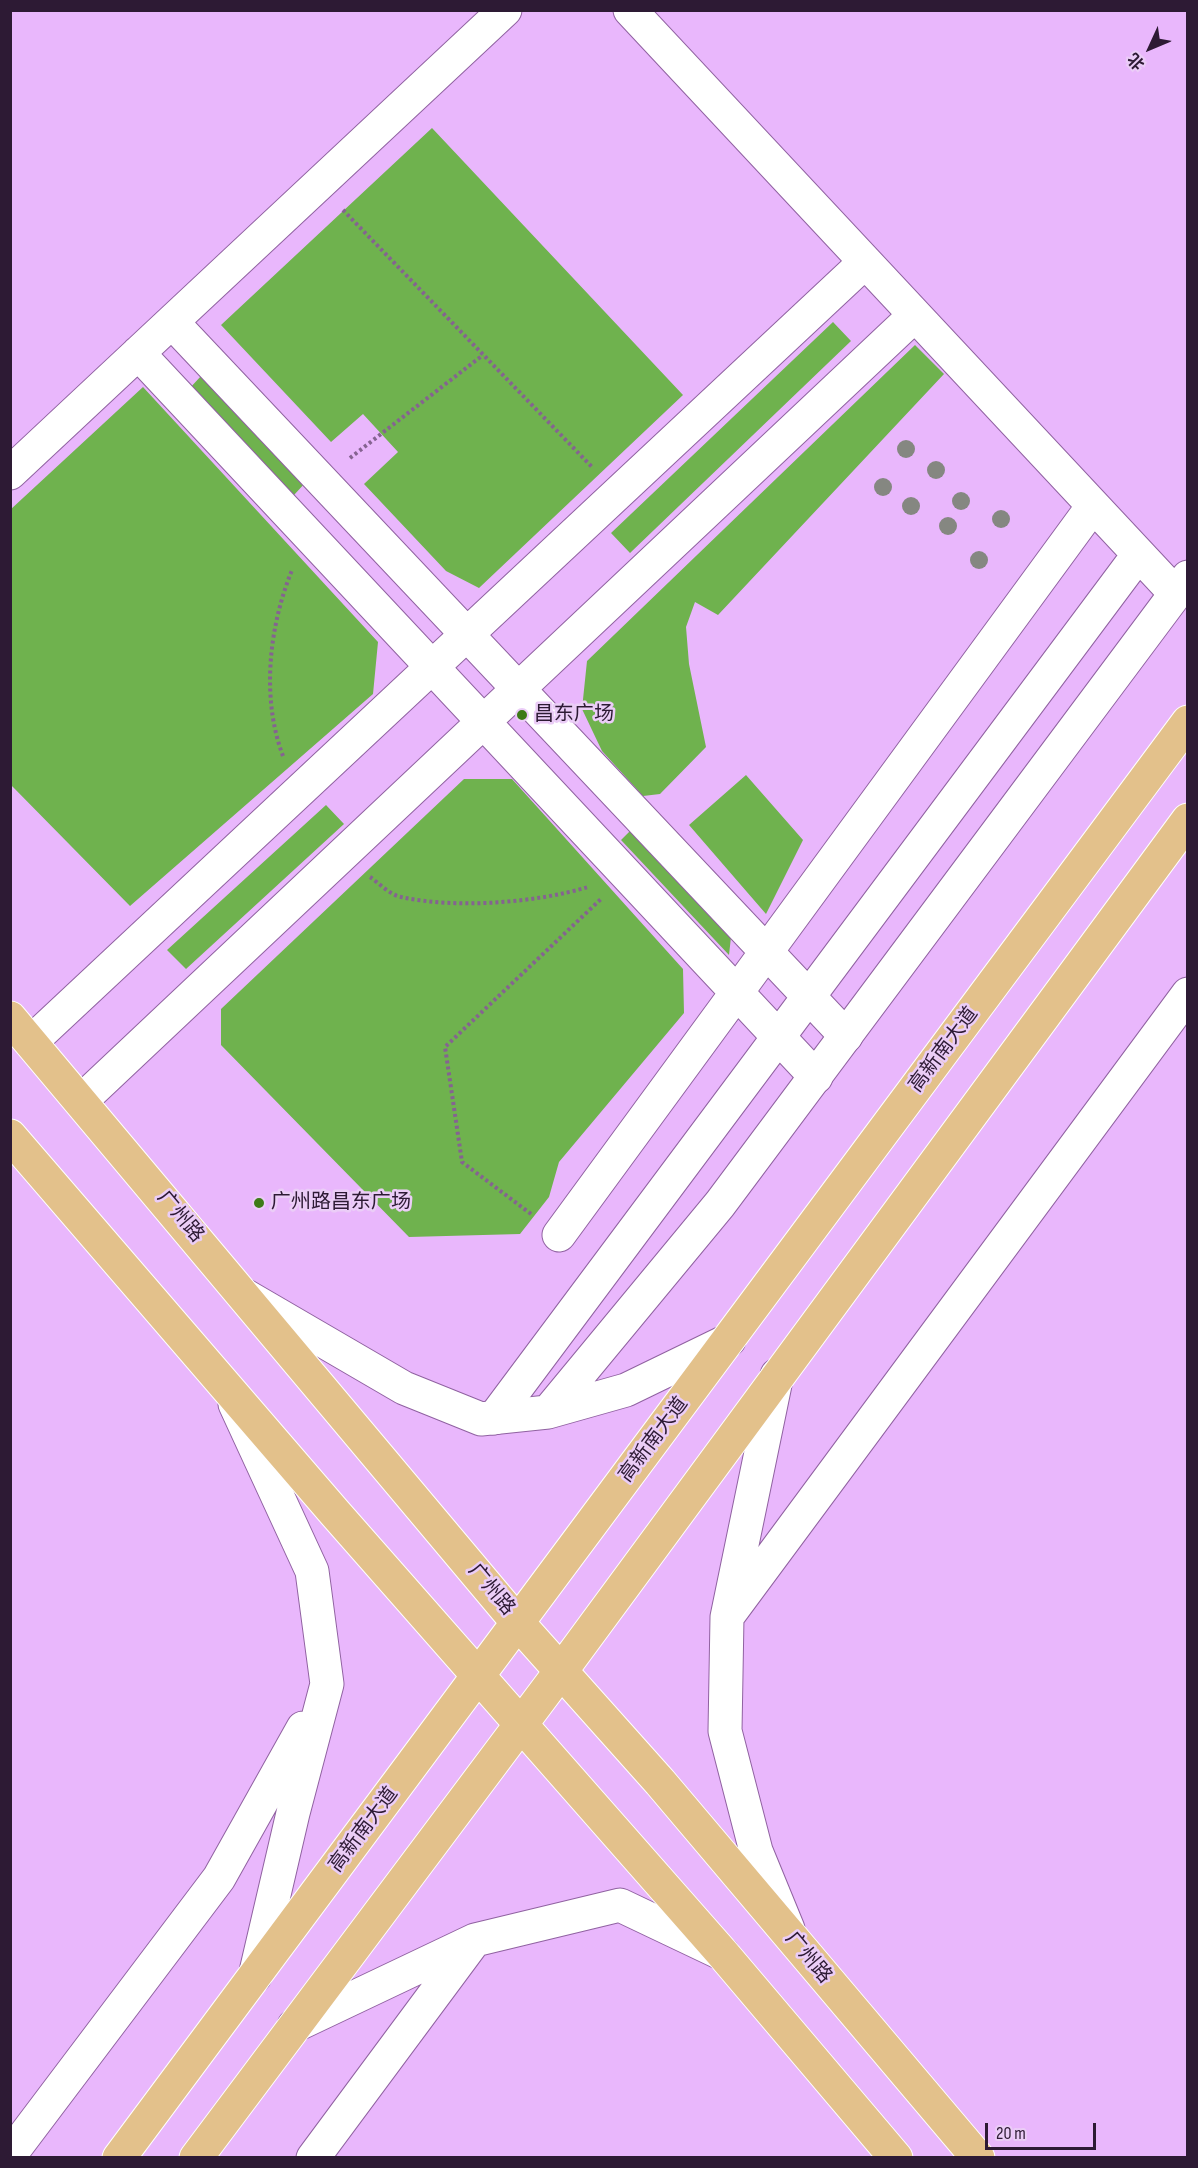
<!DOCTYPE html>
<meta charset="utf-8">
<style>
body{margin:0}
#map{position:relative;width:1198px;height:2168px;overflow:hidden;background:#e9b7fc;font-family:"Sofia Sans Condensed","Noto Sans SC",sans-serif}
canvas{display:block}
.frame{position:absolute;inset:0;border:12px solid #2d1a34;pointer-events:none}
.north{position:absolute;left:1120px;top:18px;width:60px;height:60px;-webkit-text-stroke:4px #ebcdf7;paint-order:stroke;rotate:226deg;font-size:16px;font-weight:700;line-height:24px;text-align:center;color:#2d1a34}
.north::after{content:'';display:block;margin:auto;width:21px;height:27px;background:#2d1a34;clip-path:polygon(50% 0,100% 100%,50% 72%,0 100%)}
.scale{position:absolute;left:985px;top:2123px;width:111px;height:27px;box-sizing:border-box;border:3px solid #2d1a34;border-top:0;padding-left:8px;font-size:18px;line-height:21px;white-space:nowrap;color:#2d1a34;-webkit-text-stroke:4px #ebcdf7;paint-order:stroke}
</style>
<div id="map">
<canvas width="1198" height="2168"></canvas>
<div class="frame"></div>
<div class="north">北</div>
<div class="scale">20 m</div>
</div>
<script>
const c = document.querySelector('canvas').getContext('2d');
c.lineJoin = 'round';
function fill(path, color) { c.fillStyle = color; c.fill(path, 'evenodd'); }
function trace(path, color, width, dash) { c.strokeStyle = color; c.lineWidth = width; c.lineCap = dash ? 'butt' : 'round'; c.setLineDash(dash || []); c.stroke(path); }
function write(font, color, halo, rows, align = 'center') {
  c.font = font + ' "Sofia Sans Condensed","Noto Sans SC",sans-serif'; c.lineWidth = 5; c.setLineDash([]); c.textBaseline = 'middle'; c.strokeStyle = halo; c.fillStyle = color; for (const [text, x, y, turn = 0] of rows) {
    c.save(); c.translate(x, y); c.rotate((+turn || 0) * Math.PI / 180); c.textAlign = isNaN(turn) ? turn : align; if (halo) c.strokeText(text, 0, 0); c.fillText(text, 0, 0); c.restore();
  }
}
const green = new Path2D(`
 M432,128L683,395L479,588L446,571L364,484L398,452L363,414L331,442L221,325Z
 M833,322L851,341L630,553L611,533Z
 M915,345L944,374L718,615L695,602L686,627L689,664L706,747L660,794L643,796L602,751L582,709L587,661Z
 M201,376L306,482L294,495L189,389Z
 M143,387L378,642L373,694L130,906L11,785L10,510Z
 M746,775L803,840L766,914L689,825Z
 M464,779H512L683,969L684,1013L559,1162L549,1197L520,1234L409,1237L221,1045V1009Z
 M326,805L344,824L186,969L167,950Z
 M631,830L731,937L729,955L621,840Z`);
const path = new Path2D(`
 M343,210L592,467
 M350,458L483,355
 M283,756C261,698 269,627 292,570
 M370,877C379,883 390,895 401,897C456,909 535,903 588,887
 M531,1214L462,1162L445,1047L602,898`);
const street = new Path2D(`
 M630,10L1175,593
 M172,322L846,1036
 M138,353L816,1077
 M10,473L505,10
 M31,1042L865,262
 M81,1101L915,315
 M559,1235L1093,506
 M494,1418L1130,566`);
const secondary = new Path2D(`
 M246,1296L404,1388L481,1419L548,1412L626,1390L729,1340
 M777,1375L727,1617L725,1731L756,1851L788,1929
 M235,1404L312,1571L327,1684L293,1813L255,1976
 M548,1412L720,1204L1188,577
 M727,1617L1188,994
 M294,2026L475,1940L620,1905L723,1954
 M10,2155L219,1878L303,1728
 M313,2158L471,1945`);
const primary = new Path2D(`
 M10,1018L518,1623L660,1782L978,2158
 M10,1136L335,1513L723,1954L896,2158
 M119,2158L1188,722
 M196,2158L561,1671L1188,820`);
const trees = [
 [906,449],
 [936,470],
 [883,487],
 [961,501],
 [911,506],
 [1001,519],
 [948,526],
 [979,560]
];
const markers = [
 [522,715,6,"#3d7b17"],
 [259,1203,6,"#3d7b17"]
];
const poiNames = [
 ["昌东广场",534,715],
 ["广州路昌东广场",271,1203]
];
const streetNames = [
 ["高新南大道",944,1050,-53],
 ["广州路",180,1217,50],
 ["高新南大道",654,1440,-53],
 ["广州路",491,1590,50],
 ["高新南大道",364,1830,-53],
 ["广州路",808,1958,50]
];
fill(green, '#6fb24e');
trace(street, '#9062a1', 35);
trace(secondary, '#9062a1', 35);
trace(primary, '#fff', 35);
trace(path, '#856391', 4, [3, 3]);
trace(street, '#fff', 33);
trace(secondary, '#fff', 33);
trace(primary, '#e3c18b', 33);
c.fillStyle = '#858781';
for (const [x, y] of trees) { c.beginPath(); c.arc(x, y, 9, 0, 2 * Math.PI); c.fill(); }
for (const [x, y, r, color] of markers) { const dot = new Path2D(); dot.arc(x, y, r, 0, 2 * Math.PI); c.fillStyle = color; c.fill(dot); trace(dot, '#ebcdf7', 2); }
write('20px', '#2d1a34', '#ebcdf7', poiNames, 'left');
write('20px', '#2d1a34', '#ebcdf7', streetNames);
</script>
